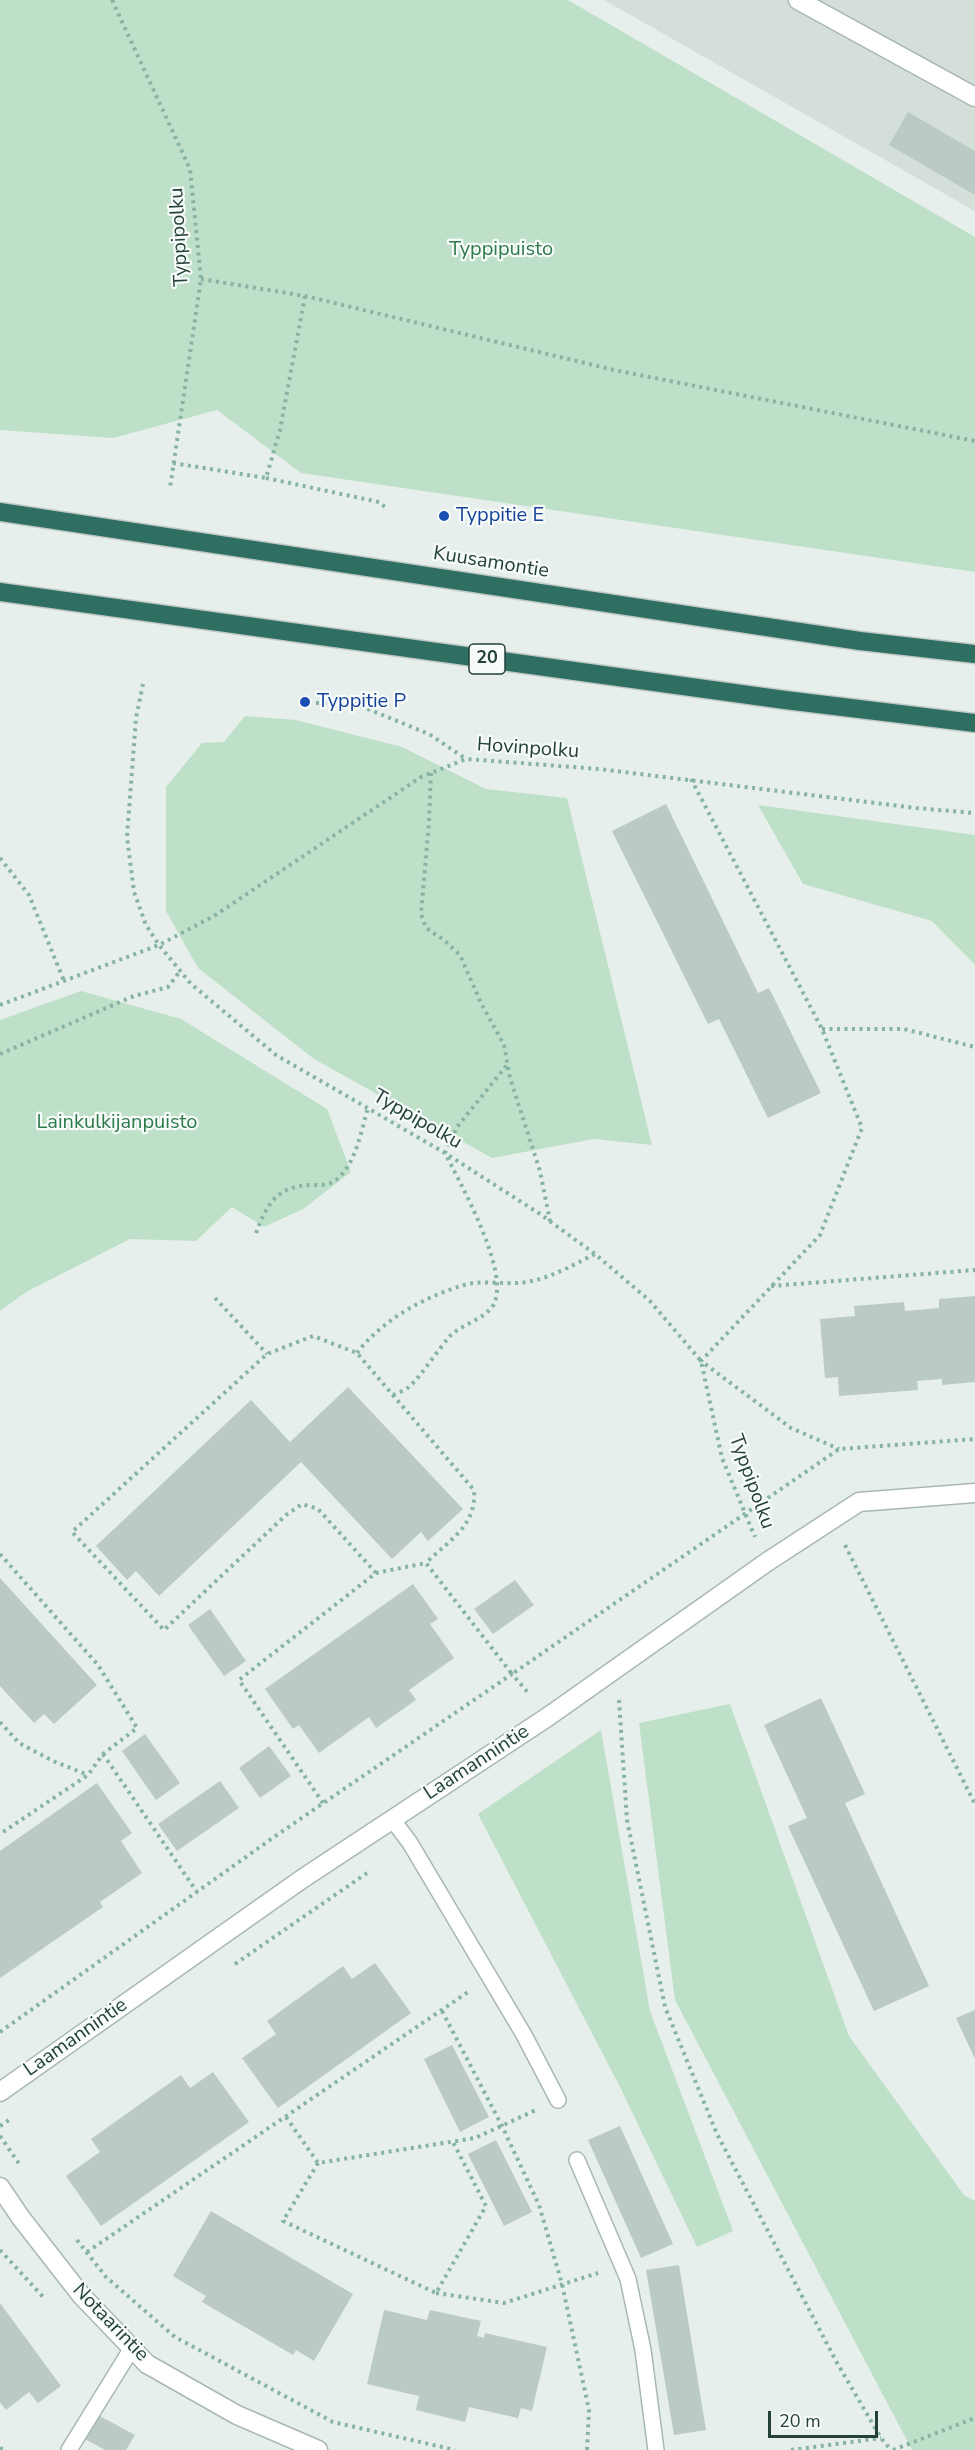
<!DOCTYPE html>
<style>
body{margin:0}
#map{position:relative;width:975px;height:2450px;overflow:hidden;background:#e6efeb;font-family:"Nunito Sans",sans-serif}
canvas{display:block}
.scale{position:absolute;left:768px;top:2411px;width:110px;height:27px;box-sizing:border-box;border:3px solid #24423a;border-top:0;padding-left:8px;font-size:18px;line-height:21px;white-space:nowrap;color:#24423a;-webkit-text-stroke:4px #f7fbf9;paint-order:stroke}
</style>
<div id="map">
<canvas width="975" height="2450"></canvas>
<div class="scale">20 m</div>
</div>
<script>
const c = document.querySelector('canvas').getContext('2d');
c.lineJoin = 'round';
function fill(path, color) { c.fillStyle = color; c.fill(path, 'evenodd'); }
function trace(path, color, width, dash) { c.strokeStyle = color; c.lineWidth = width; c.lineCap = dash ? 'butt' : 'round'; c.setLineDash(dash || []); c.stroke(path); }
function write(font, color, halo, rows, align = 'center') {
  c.font = font + ' "Nunito Sans",sans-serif'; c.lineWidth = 4.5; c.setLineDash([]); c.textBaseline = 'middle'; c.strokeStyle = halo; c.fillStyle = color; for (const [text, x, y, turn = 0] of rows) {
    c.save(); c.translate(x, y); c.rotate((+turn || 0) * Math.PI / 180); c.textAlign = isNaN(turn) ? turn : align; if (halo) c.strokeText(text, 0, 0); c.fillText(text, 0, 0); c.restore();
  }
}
const built = new Path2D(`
 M604,0H975V211Z`);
const green = new Path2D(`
 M0,0H568L975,237V572L301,473L217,410L113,438L0,430Z
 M245,716L296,720L402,747L486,789L567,798L652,1145L594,1139L492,1158L314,1059L198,968L166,911V787L202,743L224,742Z
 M758,805L975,835V965L932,921L803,884Z
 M81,991L181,1019L327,1109L351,1172L303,1209L264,1227L232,1207L196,1241L130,1239L26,1292L0,1311V1020Z
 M730,1704L849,2036L964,2195L975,2201V2450H912L675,2000L639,1723Z
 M601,1730L650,2011L733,2231L697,2247L619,2085L478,1814Z`);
const building = new Path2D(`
 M908,112L975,151V195L889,145Z
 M666,804L758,993L769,988L821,1093L768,1118L719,1019L708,1024L612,831Z
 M975,1296V1382L942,1385V1379L917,1381L918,1390L839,1396L838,1377L825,1378L820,1319L855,1316L854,1306L904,1302L905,1311L939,1308V1299Z
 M348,1387L463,1509L428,1541L421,1532L392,1559L301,1462L159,1596L136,1571L127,1580L96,1546L251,1400L290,1442Z
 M0,1578L97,1685L54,1724L44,1714L34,1723L0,1686Z
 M515,1580L534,1605L493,1634L474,1609Z
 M413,1584L438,1619L430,1624L454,1658L409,1690L416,1700L376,1728L369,1717L319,1753L299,1725L293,1729L265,1689Z
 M210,1609L246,1661L224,1676L188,1625Z
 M821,1698L865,1794L845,1803L929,1986L874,2011L788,1826L807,1818L764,1725Z
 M145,1734L180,1783L156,1800L122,1751Z
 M269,1746L291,1776L260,1798L239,1768Z
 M220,1781L239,1808L177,1851L158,1824Z
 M97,1783L132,1833L121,1841L142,1873L100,1902L103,1907L0,1978V1851Z
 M375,1963L411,2013L278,2108L242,2058L276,2034L267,2021L343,1966L352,1979Z
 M975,2010V2059L956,2018Z
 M452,2045L489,2117L460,2132L424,2059Z
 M213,2072L249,2122L101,2226L66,2176L100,2152L91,2139L181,2075L190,2088Z
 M620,2126L673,2244L641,2258L588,2140Z
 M496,2140L532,2212L504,2226L468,2154Z
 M211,2211L353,2294L314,2361L296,2350L293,2355L202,2302L206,2296L173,2276Z
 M679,2265L706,2430L674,2435L646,2270Z
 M0,2303L61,2386L38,2403L29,2392L6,2410L0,2402Z
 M384,2310L427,2320L430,2310L481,2321L477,2336L484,2338L485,2333L547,2347L532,2411L521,2408L518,2418L469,2407L465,2422L416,2410L419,2396L367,2384Z
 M98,2415L135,2435L126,2450H105L85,2439Z`);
const path = new Path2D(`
 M112,0L190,169L201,279L170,488
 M201,279L305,296L614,370L975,441
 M173,463L266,478L280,430L305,296
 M266,478L379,502L385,507
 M143,684L136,718L127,837L134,892L146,925L159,945L191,984L276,1055L445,1153L540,1214L595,1254L650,1301L701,1361L722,1458L755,1537
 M316,703H353L429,734L466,759
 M431,773L429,822L421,914L426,928L444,940L460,955L481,1003L504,1045L510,1078L540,1171L550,1221
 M691,779L822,1029L862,1128L820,1235L701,1361L791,1428L839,1449
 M0,858L29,895L64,981
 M0,1005L159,945L214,916L421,777L466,759L599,769L916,808L975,813
 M822,1029H904L975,1047
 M0,1054L134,996L168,987L180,971
 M256,1233C267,1204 277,1186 310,1185C319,1185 328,1186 336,1180C356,1164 361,1131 368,1108
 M771,1286L975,1270
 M215,1298L267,1354
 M357,1353C382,1320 424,1297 464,1285C481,1280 500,1284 518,1283C546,1281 571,1266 595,1254
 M393,1395C398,1393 405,1390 409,1387C422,1375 437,1351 450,1336C462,1324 486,1319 494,1304C510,1271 460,1183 445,1153L457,1127L507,1065
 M845,1545L975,1804
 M0,1554L98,1665L137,1728L103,1754L88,1775L0,1834
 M376,1573L318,1509L302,1504L286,1515L164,1630L72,1532L267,1354L313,1336L357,1353L474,1490C477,1526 449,1540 426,1563L512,1674L839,1449L975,1439
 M619,1700L627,1820L665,2007L717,2134L836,2361L881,2438L891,2450
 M0,1722L19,1743L53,1761L88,1775
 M103,1754L197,1892
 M323,1803L239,1680L376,1573L426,1563
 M235,1964L367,1873
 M442,2011L502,2126L539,2205L562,2284L589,2410L587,2450
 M0,2032L274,1837L512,1674L530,1695
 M286,2117L318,2163L475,2138L536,2110
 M0,2126L9,2120
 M0,2136L20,2165
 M318,2163L283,2221L436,2293L486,2206L453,2142
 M77,2240L106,2277L175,2337L333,2422L455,2450
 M0,2250L45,2299
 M87,2252L468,1992
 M436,2293L504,2303L598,2273
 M0,2448L4,2450
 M791,2450L881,2438
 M893,2450L975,2418`);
const lane = new Path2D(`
 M392,1819L410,1843L524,2035L558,2100
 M577,2160L628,2279L643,2350L656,2450
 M69,2450L132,2348`);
const street = new Path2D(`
 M798,0L975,97
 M0,2092L302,1879L549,1716L767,1562L859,1502L975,1493
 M0,2187L21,2218L81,2295L147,2364L237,2415L318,2450`);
const highway = new Path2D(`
 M0,512L860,641L975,654
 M0,592L785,700L975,723`);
const markers = [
 [444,516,6,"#1a4fb4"],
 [305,702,6,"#1a4fb4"]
];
const shields = [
 [487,659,36]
];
const shieldNames = [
 ["20",487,659]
];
const streetNames = [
 ["Typpipolku",180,237,-93],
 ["Kuusamontie",491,563,9],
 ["Hovinpolku",528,749,4],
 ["Typpipolku",417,1120,30],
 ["Typpipolku",751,1482,70],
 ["Laamannintie",477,1763,-33],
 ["Laamannintie",76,2038,-35],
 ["Notaarintie",110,2323,46]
];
const parkNames = [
 ["Typpipuisto",501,250],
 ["Lainkulkijanpuisto",117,1123]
];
const transitNames = [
 ["Typpitie E",456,516],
 ["Typpitie P",317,702]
];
fill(built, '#d4dfda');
fill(green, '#bfe0c8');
fill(building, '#bbcac4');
trace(lane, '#a8b8b2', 18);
trace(street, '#a8b8b2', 21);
trace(highway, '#c2cac8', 21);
trace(path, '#86b3a5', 4, [3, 4.5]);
trace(lane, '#fff', 15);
trace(street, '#fff', 18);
trace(highway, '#2f6f62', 18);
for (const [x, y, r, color] of markers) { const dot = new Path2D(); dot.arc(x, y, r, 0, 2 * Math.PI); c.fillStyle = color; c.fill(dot); trace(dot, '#f7fbf9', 2); }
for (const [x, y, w] of shields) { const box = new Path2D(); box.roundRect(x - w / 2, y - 15, w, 30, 4.5); c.fillStyle = '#f7fbf9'; c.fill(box); trace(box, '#24423a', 1.5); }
write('bold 18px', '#24423a', null, shieldNames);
write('20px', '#24423a', '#f7fbf9', streetNames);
write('20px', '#2d7a4b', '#f7fbf9', parkNames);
write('20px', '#164399', '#f7fbf9', transitNames, 'left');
</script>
